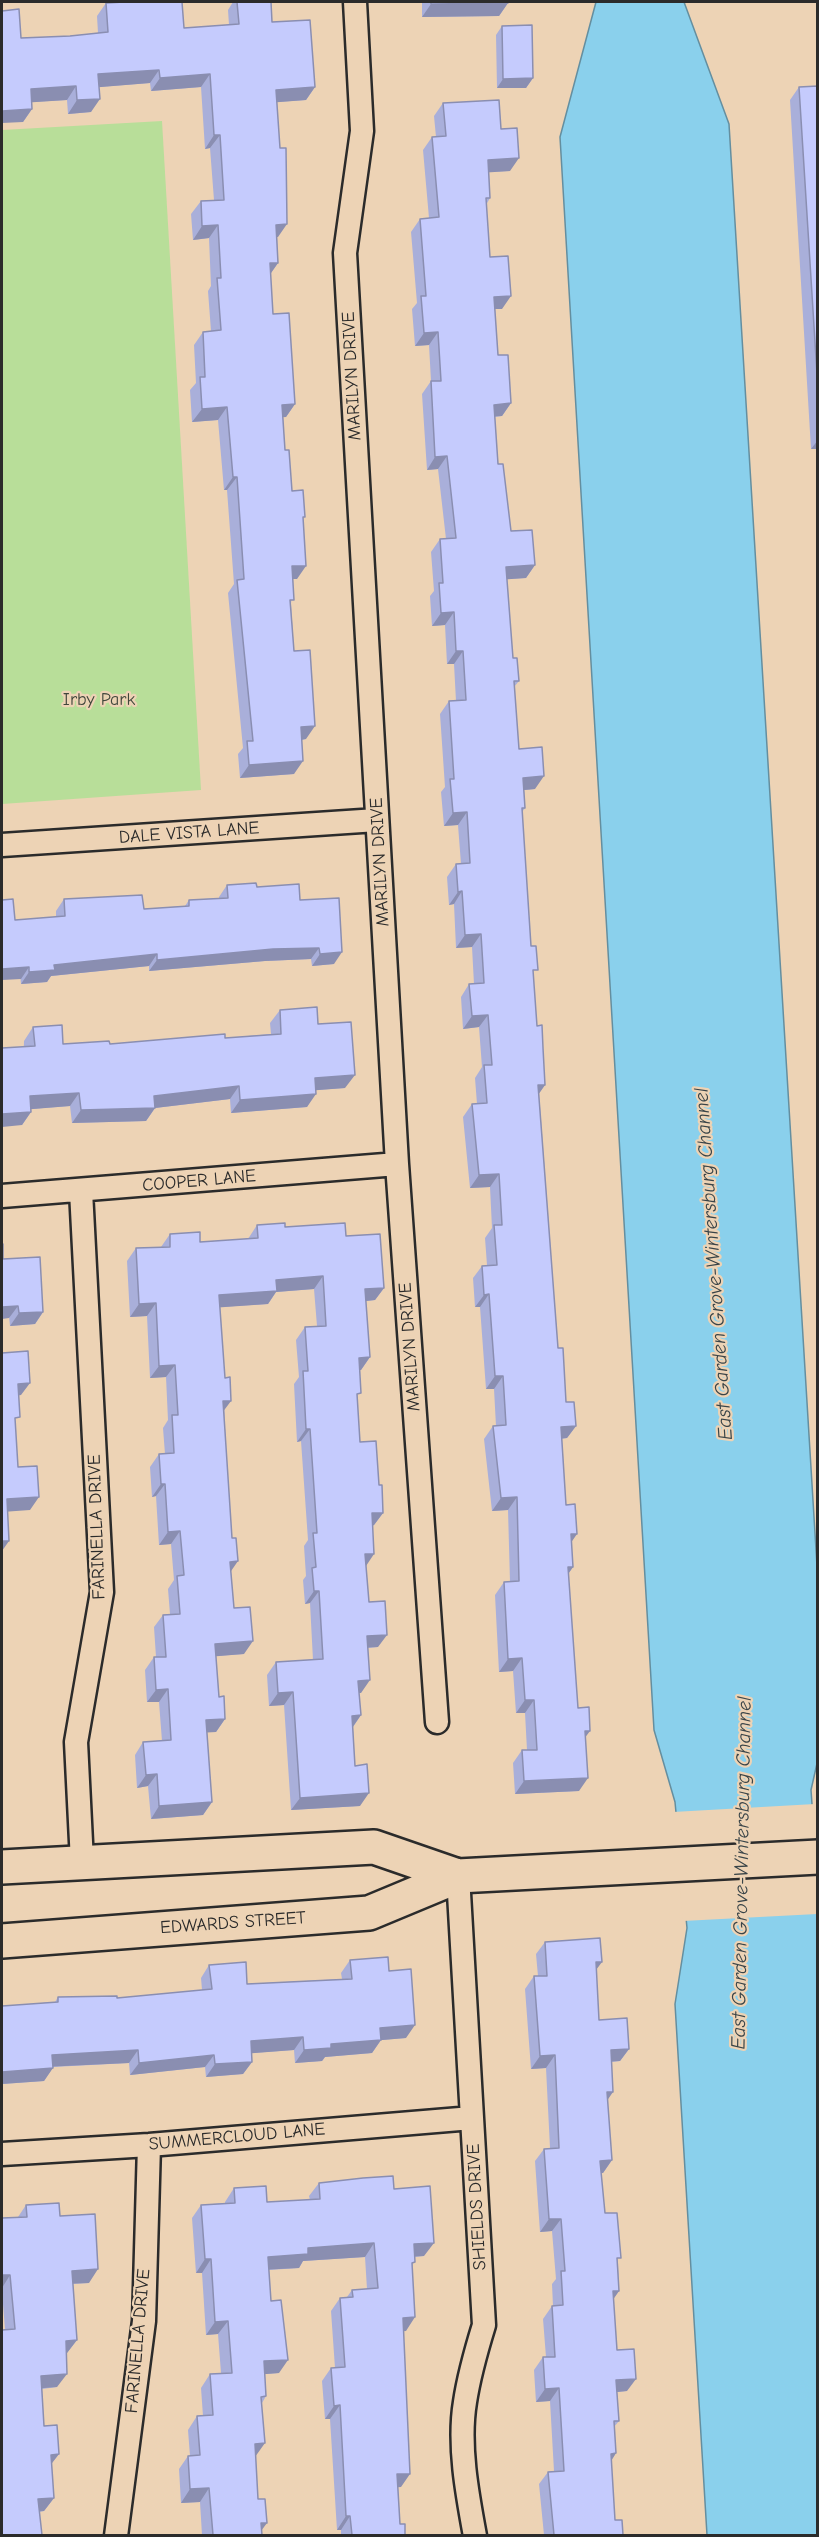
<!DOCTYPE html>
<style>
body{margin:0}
#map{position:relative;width:819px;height:2537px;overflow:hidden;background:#edd3b5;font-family:"Comic Neue",sans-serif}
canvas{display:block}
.frame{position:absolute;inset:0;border:3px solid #2b2b2b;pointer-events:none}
</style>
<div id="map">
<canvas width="819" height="2537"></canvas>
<div class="frame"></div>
</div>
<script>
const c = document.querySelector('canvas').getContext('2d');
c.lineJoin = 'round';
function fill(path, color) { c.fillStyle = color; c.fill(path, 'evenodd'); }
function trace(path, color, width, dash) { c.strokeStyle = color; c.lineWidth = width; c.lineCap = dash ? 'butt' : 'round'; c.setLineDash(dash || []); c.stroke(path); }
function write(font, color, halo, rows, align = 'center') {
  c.font = font + ' "Comic Neue",sans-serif'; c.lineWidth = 4.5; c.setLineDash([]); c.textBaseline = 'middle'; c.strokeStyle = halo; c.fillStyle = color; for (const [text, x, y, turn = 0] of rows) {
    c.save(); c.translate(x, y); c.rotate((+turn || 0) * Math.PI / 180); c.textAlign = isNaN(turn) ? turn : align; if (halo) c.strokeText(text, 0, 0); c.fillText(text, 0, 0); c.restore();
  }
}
const green = new Path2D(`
 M162,121L201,790L2,804V130Z`);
const water = new Path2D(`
 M596,2H684L729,124L817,1566L818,1759L811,1790L818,1888L817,2535H707L675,2004L687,1928L675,1802L654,1730L560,137Z`);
const pier = new Path2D(`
 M815,1804L817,1914L683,1921L673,1812Z`);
const minor = new Path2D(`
 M355,2L362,131L345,253L397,1164L437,1722
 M2,845L377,820
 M81,1191L102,1592L76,1742L82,1862
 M2,1196L397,1164
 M458,1876L484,2325C476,2351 469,2375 465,2402C458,2444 467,2493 475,2536
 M2,2154L149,2145L472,2118
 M116,2536L144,2321L149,2145`);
const secondary = new Path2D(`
 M2,1867L374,1847L458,1876
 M2,1941L369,1913L458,1876L818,1857`);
const wall = new Path2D(`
 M233,2H271L272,22L315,87L306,100L277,102L278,237H277L278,263L270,274L273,314L295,404L286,417H283L285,450L292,491L303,520L297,579H293L291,604L294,651L306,739L302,740L294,774L240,778L238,754L243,748L228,593L234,584L227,490H224L218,420L192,422L190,390L196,383L194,345L203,332L211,331L208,291L211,286L209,238L193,240L191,214L201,201L214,200L210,148L205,149L201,87L151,91L150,83L99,87L91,112L68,114L67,100L32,102V109L23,122L21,38L70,36L98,33L97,16L106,3L184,28L229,25L228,10Z
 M422,2H508V3L499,16L422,17Z
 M502,26L533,78L526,88H497L496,35Z
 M818,86V449H811L790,100L799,87Z
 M443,103L501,129L510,171L489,172L490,198L486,205L490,257L502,309H495L498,355L511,403L502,416L495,417L498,464L511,531L535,565L526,578L507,579L513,658L519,681L514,687L519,749L535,789L524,790L525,808L522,812L531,946L537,1026L545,1085L539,1093L558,1348L566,1402L576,1426L567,1438L562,1439L566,1505L571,1542L573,1567L568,1574L578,1708L585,1738L579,1791L515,1794L513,1763L522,1750H527L525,1713H516L513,1671L499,1672L495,1595L504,1582H510L508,1510L492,1511L484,1439L493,1426H496L494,1389H486L480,1307H475L473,1278L482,1266L487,1265L485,1238L492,1228L490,1187L470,1188L463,1117L472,1104H477L475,1078L482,1067L479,1027L463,1029L461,997L469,984H474L472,947L456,948L454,904L449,905L447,877L456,864H461L458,825L444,826L441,792L445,787L440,714L449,701H456L454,664H447L445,625L432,626L430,596L434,591L431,552L440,539H446L438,469L427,470L422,394L431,381L429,345L415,346L412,309L417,303L411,232L420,219L429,218L423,150L432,137H436L434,116Z
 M227,885L257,887L300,900L334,964L312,966L311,959L265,961L149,971V966L51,976L47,982L21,984L15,920L56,917V911L64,899L144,909L185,906L189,900L219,898V897Z
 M280,1010L318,1024L345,1088L316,1090L307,1107L231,1113L230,1099L155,1108L146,1121L72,1123L70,1106L31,1109V1112L22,1125L24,1041L33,1027L63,1044H110L225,1038L271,1034L270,1023Z
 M257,1225L285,1227L346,1236L384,1288L375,1300L366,1301L370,1357L361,1370H360L357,1399L360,1442L379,1485L383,1513L374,1525L373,1526L366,1565L369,1602L378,1647L368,1648L361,1693H359L361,1715L353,1727L355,1766L360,1806L291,1810L284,1705L269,1706L267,1675L276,1662L313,1660L310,1603L305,1604L303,1580L306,1576L304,1546L308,1540L301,1441L297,1442L294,1384L299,1377L296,1340L305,1327L317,1326L314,1289L276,1292L268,1304L220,1307L231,1572L234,1608L244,1654L216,1656L219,1697L225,1719L216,1732H207L212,1802L203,1815L151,1819L148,1786L137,1788L135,1755L143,1742L162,1741L159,1702H147L145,1670L154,1657H156L154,1627L163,1615L170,1614L168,1589L174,1580L171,1544L159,1545L156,1496L152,1497L150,1467L159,1454H165L163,1428L168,1420L166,1377L150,1378L147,1316L130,1317L127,1261L136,1248L161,1247L170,1234L200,1242L248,1239Z
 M3,1259L43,1312L35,1324L10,1326Z
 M545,1942L596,1970L599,2020L629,2049L620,2061L612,2062L607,2100L612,2160L603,2173H601L605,2213L618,2263L619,2291L613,2299L617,2350L627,2391L617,2392L619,2421L614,2427L616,2453L611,2461L615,2520L623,2535H544L539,2484L548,2472L554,2471L550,2401L536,2402L534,2370L543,2357H546L543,2319L552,2306H553L552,2284L556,2279L552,2231L540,2232L535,2161L544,2149L550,2148L546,2068L531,2069L525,1989L534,1976H538L536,1954Z
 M350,1960L389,1971L406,2038L381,2040L372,2053L325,2057L322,2061L295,2063L294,2050L252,2053V2062L243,2074L206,2077L205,2067L130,2075L129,2063L53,2067L44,2081L2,2084V2006L55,2002L58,1997L117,1998L202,1990L201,1978L209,1965L247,1984L342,1979L341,1973Z
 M319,2183L394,2189L424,2256L415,2257L412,2267L406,2331H403L401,2487H398L400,2524L405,2535H341V2530H337L330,2419H325L322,2381L331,2368H335L331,2311L340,2298L347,2297L352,2290L367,2289L365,2257L303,2261L299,2268L269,2270L271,2301L279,2373L265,2374L266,2396L262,2403L255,2457L258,2499L262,2535H202L200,2502L181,2503L179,2469L188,2456H190L188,2430L197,2416H203L201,2388L210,2374L221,2373L218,2334L206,2335L202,2273H196L192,2218L201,2205L225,2203V2202L234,2188L267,2202L310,2200L309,2196Z
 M26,2205L60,2216L89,2283L73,2284L77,2340L67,2353H66L57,2387L42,2389L44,2426L59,2454L51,2464L54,2498L44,2511L39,2512L5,2329L2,2292V2218L18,2217Z`);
const shadedWall = new Path2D(`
 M508,3L499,16L422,17L431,4Z
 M159,70L150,83L89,88L98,74Z
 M210,74L201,87L151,91L160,78Z
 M533,78L526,88H497L503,79Z
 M76,86L67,100L21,103L31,89Z
 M315,87L306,100L267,103L276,90Z
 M100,99L91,112L68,114L77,100Z
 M32,109L23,122L2,123V111Z
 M214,135H220L210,148L205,149Z
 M519,158L510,171L479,173L488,160Z
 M287,224L278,237L267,238L276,225Z
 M218,225L209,238L193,240L202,226Z
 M270,263H278L269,276Z
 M511,296L502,309H485L494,297Z
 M438,332L429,345L415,346L424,333Z
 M511,403L502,416L485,417L494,405Z
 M295,404L286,417L273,418L282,405Z
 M227,407L218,420L192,422L202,409Z
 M818,440V449H811Z
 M447,456L438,469L427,470L435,457Z
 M233,477H237L227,490H224Z
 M535,565L526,578L497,580L506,567Z
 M292,566H306L297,579H282Z
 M454,612L445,625L432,626L441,613Z
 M456,651H463L454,664H447Z
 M315,726L306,739L292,741L301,727Z
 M303,761L294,774L240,778L249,765Z
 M544,776L535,789L514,791L523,778Z
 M467,812L458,825L444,826L453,813Z
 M462,891L454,904L449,905L458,892Z
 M481,934L472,947L456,948L465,935Z
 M319,948L311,959L265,961L149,971L157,960L273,949Z
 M342,952L334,964L312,966L320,954Z
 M157,954L149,966L51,976L47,982L21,984L29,972L54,965Z
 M29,967L21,979L2,980V969Z
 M488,1015L479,1027L463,1029L472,1016Z
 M355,1075L345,1088L306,1091L315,1078Z
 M538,1085H545L536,1098Z
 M239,1086L230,1099L155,1108L146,1121L72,1123L81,1110L154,1096Z
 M79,1093L70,1106L21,1110L30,1096Z
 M316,1094L307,1107L231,1113L240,1100Z
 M31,1112L22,1125L2,1127V1114Z
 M499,1174L490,1187L470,1188L479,1175Z
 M323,1276L314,1289L276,1292L268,1304L211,1308L219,1295L276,1280Z
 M384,1288L375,1300L357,1302L365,1289Z
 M489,1294L480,1307H475L484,1295Z
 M156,1303L147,1316L130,1317L139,1304Z
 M18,1306L9,1318L2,1319V1307Z
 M43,1312L35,1324L10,1326L19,1313Z
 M370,1357L361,1370L350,1371L359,1358Z
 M175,1365L166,1377L150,1378L159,1366Z
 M495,1376H503L494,1389H486Z
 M30,1383L21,1395L9,1397L18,1384Z
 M223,1401H231L222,1413Z
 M576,1426L567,1438L552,1439L561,1427Z
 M306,1429H310L301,1441L297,1442Z
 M161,1484H165L156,1496L152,1497Z
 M39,1497L30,1510L2,1512L7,1499Z
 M517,1497L508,1510L492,1511L501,1498Z
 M372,1513H383L374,1525L363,1526Z
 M180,1531L171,1544L159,1545L168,1532Z
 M571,1534H577L568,1547Z
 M2,1541H9L2,1551Z
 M365,1554H374L366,1566Z
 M238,1561L229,1574L230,1562Z
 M568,1567H573L564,1580Z
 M314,1591H319L310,1603L305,1604Z
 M387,1635L378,1647L358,1648L367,1636Z
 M253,1641L244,1654L207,1657L215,1644Z
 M522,1658L513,1671L499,1672L508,1659Z
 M370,1680L361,1693H350L358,1681Z
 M168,1689L159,1702H147L156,1690Z
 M293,1692L284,1705L269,1706L278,1693Z
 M525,1700H534L525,1713H516Z
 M361,1715L352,1728V1716Z
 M225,1719L216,1732L198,1733L206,1720Z
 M585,1731H590L581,1743Z
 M157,1774L148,1786L137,1788L146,1775Z
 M588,1778L579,1791L515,1794L524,1781Z
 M369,1793L360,1806L291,1810L300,1798Z
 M212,1802L203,1815L151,1819L159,1806Z
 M596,1962H602L593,1974Z
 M415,2025L406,2038L371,2041L380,2028Z
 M303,2037L294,2050L242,2054L251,2041Z
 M381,2040L372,2053L325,2057L322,2061L295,2063L304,2050L331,2044Z
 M629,2049L620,2061L602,2062L611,2050Z
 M138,2050L129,2063L43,2067L52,2055Z
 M214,2055L205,2067L130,2075L139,2063Z
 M555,2055L546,2068L531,2069L540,2056Z
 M252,2062L243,2074L206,2077L215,2064Z
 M53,2068L44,2081L2,2084V2072Z
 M607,2092H613L604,2105Z
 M612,2160L603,2173L591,2174L600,2161Z
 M549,2219H561L552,2231L540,2232Z
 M374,2243L365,2257L303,2261L299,2268L259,2270L268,2257L308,2248Z
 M434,2243L424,2256L405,2257L414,2244Z
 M205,2259H211L202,2273H196Z
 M98,2269L89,2283L63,2284L72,2271Z
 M2,2275H10L2,2288Z
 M613,2291H619L610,2304Z
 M415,2317L406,2331L393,2332L403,2318Z
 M228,2321L218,2334L206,2335L215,2322Z
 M77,2340L67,2353L57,2354L66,2341Z
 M288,2360L279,2373L254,2375L264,2361Z
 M67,2374L57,2387L31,2389L41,2376Z
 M636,2379L627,2391L607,2393L616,2380Z
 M559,2388L550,2401L536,2402L545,2389Z
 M340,2405L330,2419H325L334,2406Z
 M265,2443L255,2457V2444Z
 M616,2453L608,2466L611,2454Z
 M59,2454L49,2467L51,2455Z
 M397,2474H410L401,2487L387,2488Z
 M209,2488L200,2502L181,2503L190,2489Z
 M54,2498L44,2511L29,2512L38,2499Z
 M346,2516H350L341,2530H337Z
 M261,2523H267L258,2535Z`);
const building = new Path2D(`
 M124,2H182L184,28L239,24L237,2H271L272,22L310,20L315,87L276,90L280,148H286L287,224L276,225L278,263H270L273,314L289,313L295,404L282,405L285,450H289L292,491L303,490L305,517H303L306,566H292L294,600H290L294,651L310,650L315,726L301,727L303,761L249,765L247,741H253L237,580L244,579L237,477H233L227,407L202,409L200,377H205L203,332L221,330L217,278H221L218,225L202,226L201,201L224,200L220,135H214L210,74L160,78L159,70L98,74L100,99L77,100L76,86L31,89L32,109L2,111V11L19,9L21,38L70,36L108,32L106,3Z
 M431,2H508V3L431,4Z
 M532,25L533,78L503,79L502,26Z
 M818,86V390L799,87Z
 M499,100L501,129L517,128L519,158L488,160L490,198H486L490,257L508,256L511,296L494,297L498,355H508L511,403L494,405L498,464H503L511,531L532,530L535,565L506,567L513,658H517L519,681H514L519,749L542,747L544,776L523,778L525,808H522L531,946H536L538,970H533L537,1026L542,1025L543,1048L545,1085H538L558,1348H563L566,1402H574L576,1426L561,1427L566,1505L575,1504L577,1534H571L573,1567H568L578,1708L589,1707L590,1731H585L588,1778L524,1781L522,1750H537L534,1700H525L522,1658L508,1659L504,1582L519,1581L517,1497L501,1498L493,1426L506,1425L503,1376H495L489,1294L484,1295L482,1266L497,1265L494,1225H502L499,1174L479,1175L472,1104L487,1103L484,1065H492L488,1015L472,1016L469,984L484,983L481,934L465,935L462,891L458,892L456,864L470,863L467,812L453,813L450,779H454L449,701L466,700L463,651H456L454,612L441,613L439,583H443L440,539L456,538L447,456L435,457L431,381H441L438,332L424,333L421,296H426L420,219L439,217L432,137L446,136L443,103Z
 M256,883L257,887L299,884L300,900L339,898L342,952L320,954L319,948L273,949L157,960V954L54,965L55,970L29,972V967L2,969V900L13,899L15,920L65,916L64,899L142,895L144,909L189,906V900L228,898L227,885Z
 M317,1007L318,1024L351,1022L355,1075L315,1078L316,1094L240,1100L239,1086L154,1096L155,1108L81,1110L79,1093L30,1096L31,1112L2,1114V1048L35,1046L33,1027L62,1025L63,1044L109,1041L110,1044L225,1034V1038L281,1034L280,1010Z
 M285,1223V1227L345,1223L346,1236L380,1234L384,1288L365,1289L370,1357L359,1358L361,1393L357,1394L360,1442L376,1441L379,1485H382L383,1513H372L374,1554H365L369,1602L385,1601L387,1635L367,1636L370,1680L358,1681L361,1715L352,1716L355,1766L367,1764L369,1793L300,1798L293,1692L278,1693L276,1662L323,1659L319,1591H314L312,1568L316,1567L313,1533H317L310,1429H306L303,1371H308L305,1327L326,1326L323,1276L276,1280L277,1291L219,1295L225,1378L230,1377L231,1401H223L232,1538H236L238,1561L230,1562L234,1608L250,1607L253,1641L215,1644L219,1697L224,1696L225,1719L206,1720L212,1802L159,1806L157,1774L146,1775L143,1742L171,1740L168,1689L156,1690L154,1657H166L163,1615L180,1614L177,1576L184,1575L180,1531L168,1532L165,1484H161L159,1454L174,1453L172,1415H178L175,1365L159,1366L156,1303L139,1304L136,1248L170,1247V1234L200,1232V1242L258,1238L257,1225Z
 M2,1244H3V1259L40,1257L43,1312L19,1313L18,1306L2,1307Z
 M28,1351L30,1383L18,1384L20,1417L15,1418L18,1467L37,1466L39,1497L7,1499L9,1541H2V1353Z
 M600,1938L602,1962H596L599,2020L627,2018L629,2049L611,2050L613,2092H607L612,2160L600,2161L605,2213H617L621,2258H617L619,2291H613L617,2350L634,2349L636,2379L616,2380L619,2421H614L616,2453L611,2454L615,2520H622L623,2535H554L548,2472L564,2471L559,2388L545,2389L543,2357H555L552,2306L563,2305L561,2271H565L561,2219H549L544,2149L559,2148L555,2055L540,2056L534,1976H547L545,1942Z
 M388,1957L389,1971L411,1969L415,2025L380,2028L381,2040L331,2044V2048L304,2050L303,2037L251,2041L252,2062L215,2064L214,2055L139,2063L138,2050L52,2055L53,2068L2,2072V2006L58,2002V1997L117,1996V1998L212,1989L209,1965L246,1962L247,1984L352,1979L350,1960Z
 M393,2176L394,2189L430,2186L434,2243L414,2244L415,2262L412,2263L415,2317L403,2318L410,2474H397L400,2524H405V2535H352L350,2516H346L340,2405L334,2406L331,2368L345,2367L340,2298L353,2297L352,2290L378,2288L374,2243L308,2248V2254L268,2257L271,2301L281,2300L288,2360L264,2361L266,2396L261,2397L265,2443L255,2444L258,2499H265L267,2523H261L262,2535H213L209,2488L190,2489L188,2456L200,2455L197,2416L213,2415L210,2374L232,2373L228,2321L215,2322L211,2259H205L201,2205L235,2203L234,2188L266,2186L267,2202L320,2199L319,2183L363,2178Z
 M59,2203L60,2216L95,2214L98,2269L72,2271L77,2340L66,2341L67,2374L41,2376L44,2426L57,2425L59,2454L51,2455L54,2498L38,2499L42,2535H2V2330L15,2329L10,2275H2V2218L27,2217L26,2205Z`);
const streetNames = [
 ["MARILYN DRIVE",352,376,-93],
 ["DALE VISTA LANE",189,833,-4],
 ["MARILYN DRIVE",380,862,-93],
 ["COOPER LANE",199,1181,-5],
 ["MARILYN DRIVE",410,1347,-94],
 ["FARINELLA DRIVE",97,1527,-92],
 ["EDWARDS STREET",233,1923,-4],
 ["SUMMERCLOUD LANE",237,2137,-5],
 ["SHIELDS DRIVE",477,2207,-93],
 ["FARINELLA DRIVE",138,2341,-85]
];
const parkNames = [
 ["Irby Park",99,700]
];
const waterNames = [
 ["East Garden Grove-Wintersburg Channel",714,1264,-94],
 ["East Garden Grove-Wintersburg Channel",742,1873,-89]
];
fill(green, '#b8de99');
fill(water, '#8ad0ec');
trace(water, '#648e9f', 1.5);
fill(pier, '#edd3b5');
trace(minor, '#2b2b2b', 27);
trace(secondary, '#2b2b2b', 38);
trace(minor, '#edd3b5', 22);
trace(secondary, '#edd3b5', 33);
fill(wall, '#a9afda');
fill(shadedWall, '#8a8eb1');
fill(building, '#c5cbfd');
trace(building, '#8a8eb1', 1.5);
write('18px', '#2b2b2b', '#edd3b5', streetNames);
write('18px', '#40463c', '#edd3b5', parkNames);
write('italic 20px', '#394448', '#edd3b5', waterNames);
</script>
